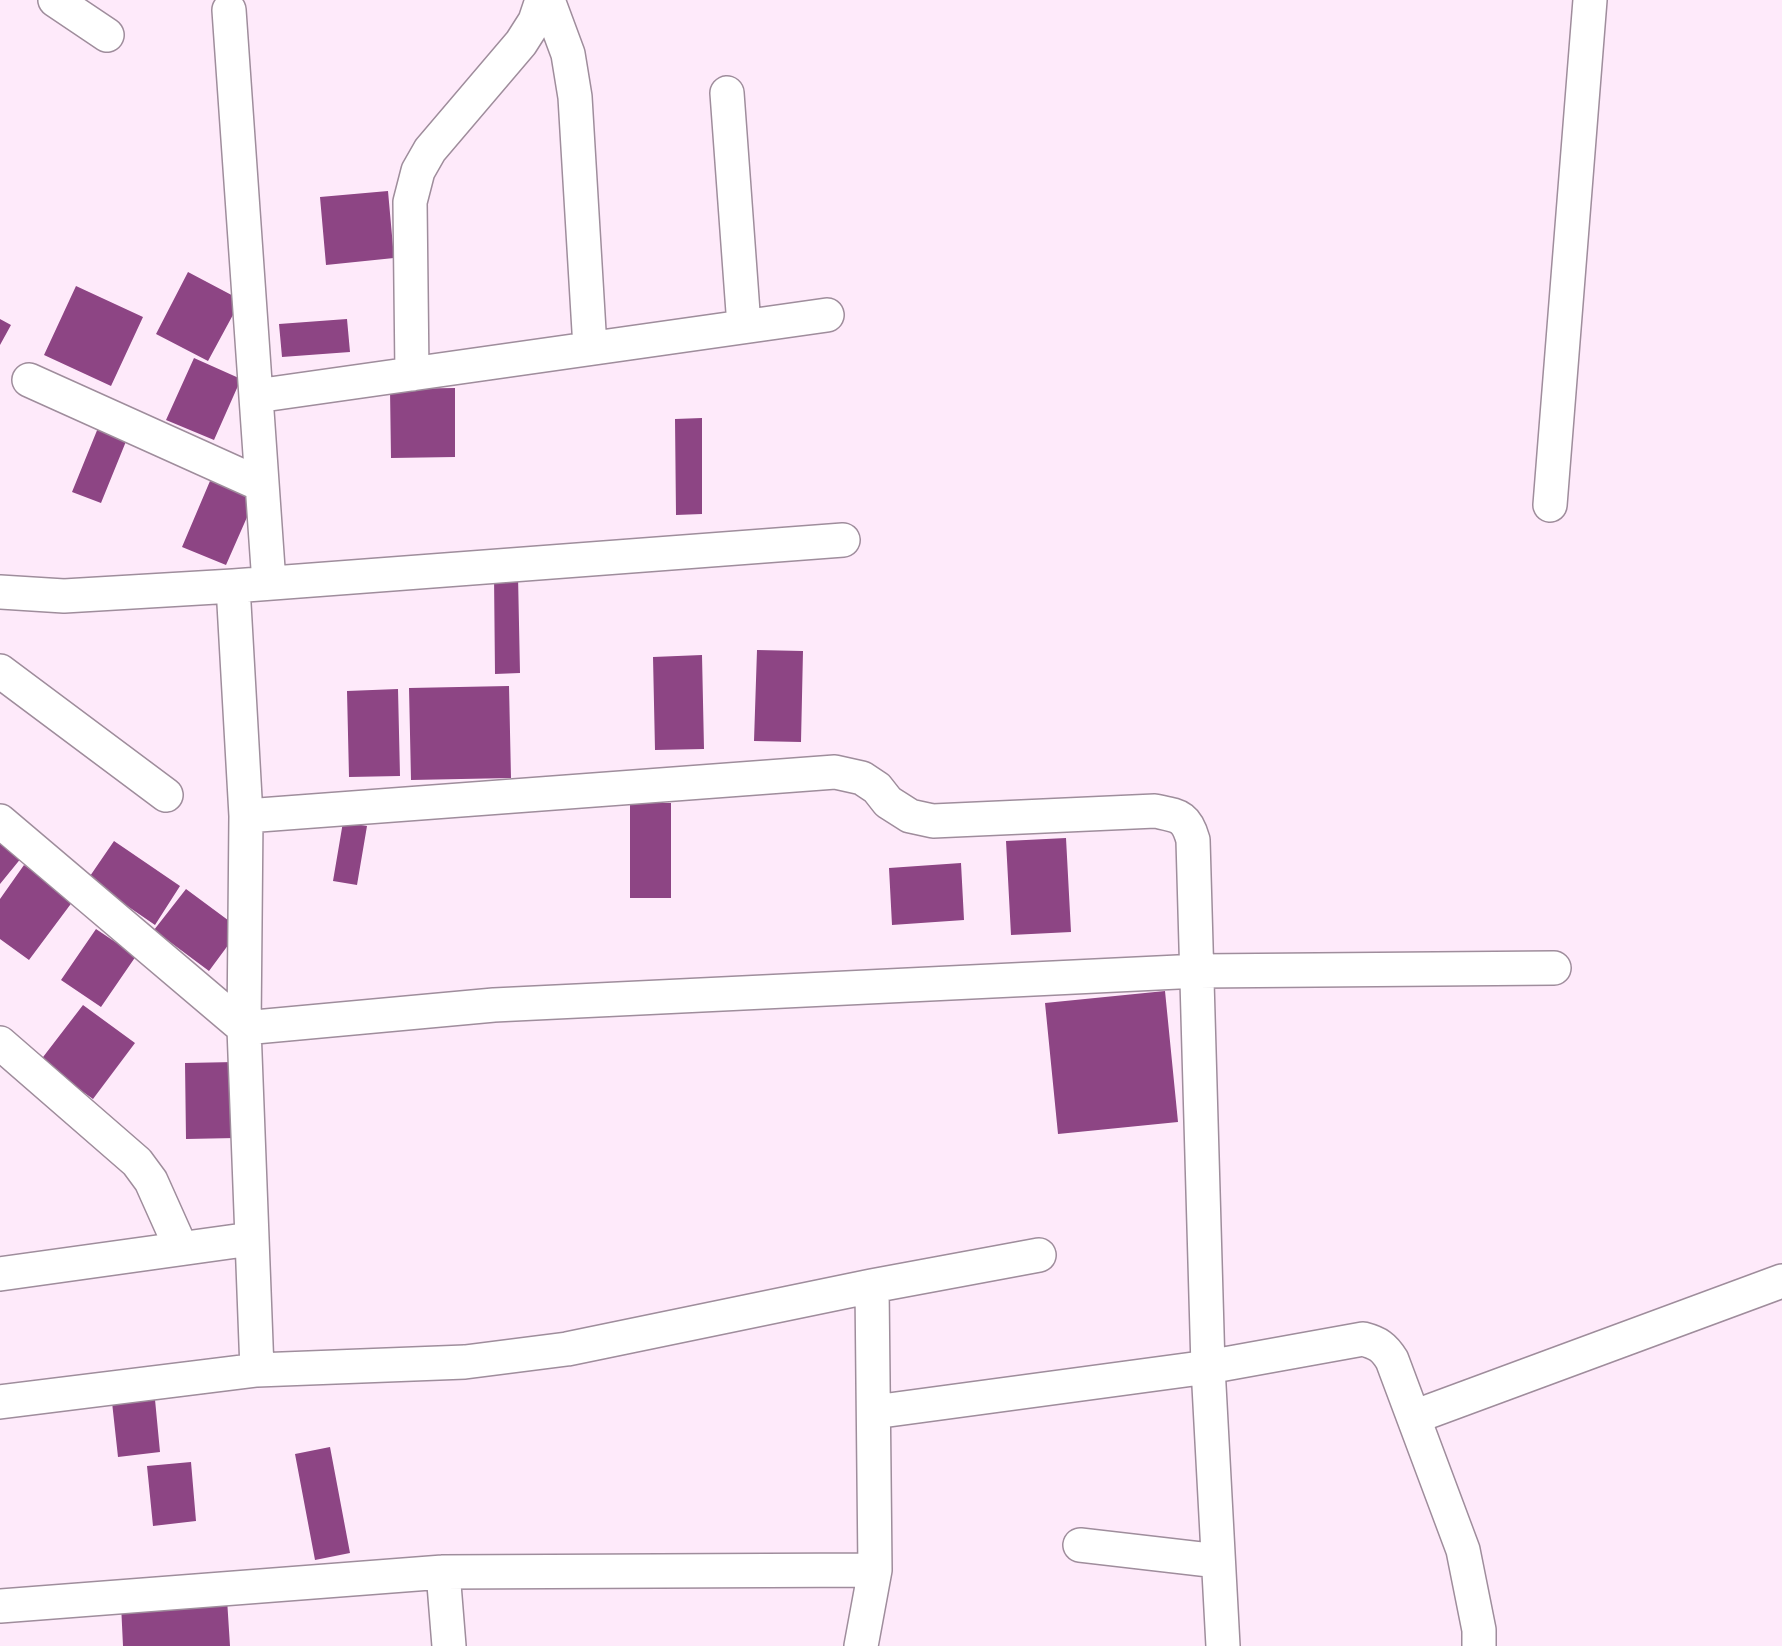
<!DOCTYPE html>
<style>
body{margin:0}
canvas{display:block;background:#feeafa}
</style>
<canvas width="1782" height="1646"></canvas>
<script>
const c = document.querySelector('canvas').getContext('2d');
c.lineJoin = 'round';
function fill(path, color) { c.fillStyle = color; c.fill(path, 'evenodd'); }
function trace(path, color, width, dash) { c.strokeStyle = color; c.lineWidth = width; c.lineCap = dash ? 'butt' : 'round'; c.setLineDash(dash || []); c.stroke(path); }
const building = new Path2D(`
 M388,191L394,258L326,265L320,197Z
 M188,272L241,300L208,361L156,334Z
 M76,286L143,317L111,386L44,355Z
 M0,319L11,325L0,345Z
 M347,319L350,352L282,357L279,324Z
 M194,358L241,379L214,440L166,420Z
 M455,388V457L391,458L390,389Z
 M702,418V514L676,515L675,419Z
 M100,423L129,434L101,503L72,492Z
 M210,481L255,499L226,565L182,547Z
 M494,575H518L520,673L495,674Z
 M757,650L803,651L801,742L754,741Z
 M702,655L704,749L655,750L653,657Z
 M509,686L511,778L411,780L409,688Z
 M398,689L400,776L349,777L347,691Z
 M630,803H671V898H630Z
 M343,822L367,826L357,885L333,881Z
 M1066,838L1071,932L1011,935L1006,841Z
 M0,839L22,857L0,884Z
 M114,841L180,886L155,925L88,879Z
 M961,863L964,920L892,925L889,868Z
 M24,865L73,901L29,960L0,939V899Z
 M186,889L240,929L209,971L154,930Z
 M96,929L136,956L101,1007L61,980Z
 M1165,991L1178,1122L1058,1134L1045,1003Z
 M83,1005L135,1043L93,1099L40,1061Z
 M235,1062L236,1138L186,1139L185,1063Z
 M154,1389L160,1452L118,1457L111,1393Z
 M330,1447L350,1553L315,1560L295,1454Z
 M191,1462L196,1521L153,1526L147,1466Z
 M227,1599L230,1646H123L121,1604Z`);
const street = new Path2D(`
 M55,0L107,35
 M548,0L568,54L575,97L590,348
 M229,10L269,583
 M727,93L744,326
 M412,374L410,202L418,171L430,150L521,43L535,21L542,0
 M29,380L262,485
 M256,396L827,315
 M1550,505L1590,0
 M233,586L246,816L244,1028L494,1005L1199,971L1554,968
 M0,592L64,596L233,586L843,540
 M0,671L166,795
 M246,816L835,772L862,778L877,788L888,802L910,816L933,821L1155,811C1178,816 1186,815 1193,840L1208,1367L1223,1646
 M0,821L244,1028L257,1370L0,1402
 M0,1043L137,1162L151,1181L181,1248
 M0,1274L251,1239
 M257,1370L465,1362L567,1349L872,1286L1039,1255
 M874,1412L1208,1367L1363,1339C1378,1343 1384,1347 1392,1360L1463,1550L1479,1630V1646
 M1414,1417L1782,1281
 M1080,1545L1218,1561
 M443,1572L449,1646
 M0,1606L443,1572L875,1570
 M861,1646L875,1570L872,1286`);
fill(building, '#8d4584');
trace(street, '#9f8d9c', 36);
trace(street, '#fff', 33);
</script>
